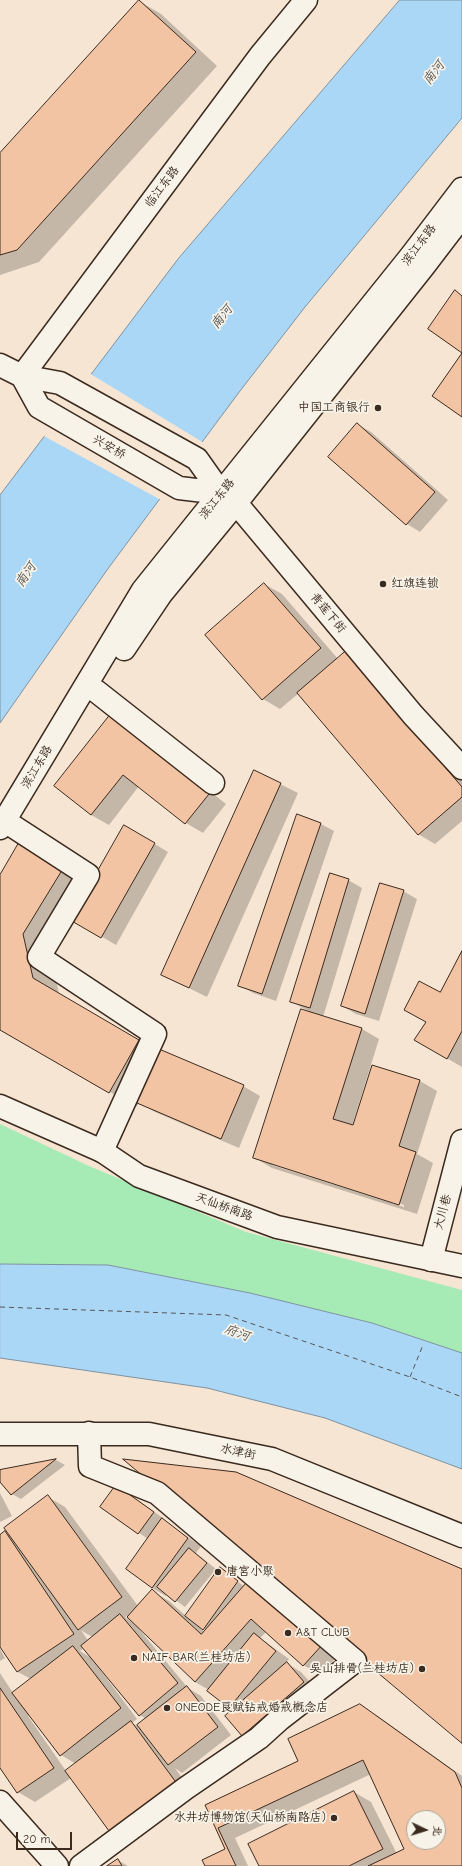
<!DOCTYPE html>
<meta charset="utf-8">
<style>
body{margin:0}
#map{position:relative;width:462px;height:1866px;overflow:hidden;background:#f6e5d3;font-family:"Comic Neue","LXGW WenKai TC",sans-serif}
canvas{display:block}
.north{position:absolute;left:406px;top:1810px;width:40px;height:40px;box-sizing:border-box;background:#f7f3e8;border:1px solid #aca397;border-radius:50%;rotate:94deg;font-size:11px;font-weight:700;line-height:16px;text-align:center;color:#3b2a1e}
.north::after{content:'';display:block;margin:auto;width:14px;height:18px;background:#3b2a1e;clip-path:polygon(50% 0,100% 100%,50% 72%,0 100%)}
.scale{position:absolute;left:16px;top:1832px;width:56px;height:18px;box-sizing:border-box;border:2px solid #3b2a1e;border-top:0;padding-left:5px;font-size:12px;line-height:14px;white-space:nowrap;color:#3b2a1e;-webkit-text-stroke:3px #f7f3e8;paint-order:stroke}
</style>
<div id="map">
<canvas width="462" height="1866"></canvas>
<div class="north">北</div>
<div class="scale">20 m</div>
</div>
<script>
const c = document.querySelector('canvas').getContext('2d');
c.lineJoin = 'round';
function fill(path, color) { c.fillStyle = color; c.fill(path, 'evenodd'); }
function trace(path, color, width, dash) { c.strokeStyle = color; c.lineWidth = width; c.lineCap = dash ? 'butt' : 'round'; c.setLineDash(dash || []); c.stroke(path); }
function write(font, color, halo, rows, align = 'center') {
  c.font = font + ' "Comic Neue","LXGW WenKai TC",sans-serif'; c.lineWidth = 3.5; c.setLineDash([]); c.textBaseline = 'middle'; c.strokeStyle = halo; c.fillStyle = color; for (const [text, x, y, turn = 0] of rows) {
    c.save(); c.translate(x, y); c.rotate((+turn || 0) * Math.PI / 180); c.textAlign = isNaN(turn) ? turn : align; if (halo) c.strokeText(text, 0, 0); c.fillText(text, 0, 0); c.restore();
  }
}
const green = new Path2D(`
 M0,1124L89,1166L246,1232L462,1290V1353L372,1323L250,1293L108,1265L0,1264Z`);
const water = new Path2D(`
 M400,0H462V118L305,307L240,391L107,570L0,723V495L178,259Z
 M0,1264L108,1265L250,1293L372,1323L462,1353V1469L325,1418L207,1388L0,1358Z`);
const pier = new Path2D(`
 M89,373L204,443L161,500L42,435Z`);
const shadow = new Path2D(`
 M139,1L161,14L217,66L39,262L0,275V155Z
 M357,424L371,432L448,500L420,532L407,524Z
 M264,584L282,594L338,659L462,778V821L435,844L418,834L299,693L280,709L263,699Z
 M128,727L226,804L203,833L186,823L139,786L109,825L91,815L56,786Z
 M254,771L298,793L207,997L162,975Z
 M321,824L334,831L276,1001L253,993L239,985Z
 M125,826L168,852L116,945L72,919Z
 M21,842L90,884L50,950L59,994L159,1052L243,1086L260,1096L239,1148L155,1112L139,1103L136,1107L0,1029V877Z
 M348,880L362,888L323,1017L362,1029L379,1039L352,1126L354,1127L373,1067L420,1081L437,1091L417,1154L433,1163L417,1214L272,1168L255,1158L308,1011L292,1002ZM272,1163L404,1205V1207L272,1165Z
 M403,891L417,899L379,1021L356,1014L342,1006Z
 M462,953V1067L416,1040L427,1022L440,993Z
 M56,1460L65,1465L21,1499L12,1494L0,1481V1471Z
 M125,1491L163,1518L162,1520L201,1546L196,1553L216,1569L185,1607L167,1594L166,1596L152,1588L148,1539L101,1507Z
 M0,1493L12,1516L0,1522Z
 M48,1497L65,1507L138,1606L152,1591L169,1601L186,1616L220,1569L339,1654L321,1675L303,1665L266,1632L260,1638L289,1659L286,1663L301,1672L317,1690L256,1743L242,1735L234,1710L209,1690L195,1682L140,1628L139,1629L188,1688L201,1696L231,1735L182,1773L175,1768L195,1796L130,1844L113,1834L71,1778L35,1802L18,1792L0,1766V1673L13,1693L31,1679L18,1672L0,1645V1536L5,1533L11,1536ZM127,1616L134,1622V1623L125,1617ZM198,1624L206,1630L204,1632L197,1625ZM81,1630L87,1634L93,1637L89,1642ZM84,1648L93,1659L80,1651ZM100,1667L140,1715L146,1719L141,1728L132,1723L137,1719L99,1668ZM30,1715L61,1755L76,1764L66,1771L28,1716Z
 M0,1649L5,1658L0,1661Z
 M360,1706L378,1716L462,1776V1866H260L354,1792L371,1802L397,1854L406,1849L371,1774L235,1838L248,1866H206L227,1849L206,1806L299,1762ZM414,1818H438V1842H414Z
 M118,1860L128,1866H109Z`);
const ferry = new Path2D(`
 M0,1307L226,1315L410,1377L462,1397
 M410,1377L423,1345`);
const building = new Path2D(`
 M139,0L196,52L17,250L0,255V153Z
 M455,290L462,296V417L432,396L462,353L428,329Z
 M357,423L435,492L406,525L328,457Z
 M264,583L321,648L262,700L205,635Z
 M346,651L462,787V797L418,835L297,693Z
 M110,715L209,794L185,824L123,775L91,815L54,786Z
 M254,770L281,783L189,988L161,975Z
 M297,814L321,823L262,994L238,986Z
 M124,825L155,843L101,938L70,920Z
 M20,841L64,867L23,934L33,978L139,1040L109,1093L0,1030V875Z
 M330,873L349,879L310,1008L290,1002Z
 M380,883L404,890L365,1014L341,1006Z
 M462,951V1031L447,1059L414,1040L426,1022L404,1010L419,981L440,992Z
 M301,1009L362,1028L333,1119L353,1125L372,1065L420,1080L399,1146L416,1152L399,1205L253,1158Z
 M159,1049L244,1085L221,1139L137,1103Z
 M56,1459L11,1495L0,1482V1470Z
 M123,1459L236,1472L462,1569V1743Z
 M116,1485L154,1512L138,1534L100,1507Z
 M48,1495L122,1597L78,1630L4,1528Z
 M162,1518L188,1538L152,1588L126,1569Z
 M5,1531L74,1634L17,1672L0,1647V1535Z
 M189,1548L207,1563L175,1602L157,1587Z
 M220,1567L238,1581L203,1630L185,1616Z
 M250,1579L323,1644L303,1666L251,1619L195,1682L127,1617L152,1589L201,1634Z
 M120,1614L178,1683L139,1716L81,1646Z
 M254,1633L276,1651L229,1708L207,1691Z
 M73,1646L121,1708L60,1756L12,1693Z
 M287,1662L304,1682L242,1736L225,1716Z
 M187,1686L218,1727L168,1765L137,1725Z
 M0,1688L54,1768L17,1793L0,1768Z
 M360,1704L455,1772L462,1788V1866H368L404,1849L363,1760L218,1828L236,1866H205L202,1860L225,1849L205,1805L298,1761L288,1739ZM414,1818H438V1842H414Z
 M131,1721L178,1785L112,1835L65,1771Z
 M354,1791L383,1849L349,1866H259L248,1844Z
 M118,1859L122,1866H107Z`);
const minor = new Path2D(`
 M0,365L22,376L39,407L179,488L221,493L236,503L413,715L462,768
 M22,376L260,56L306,0
 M22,376L60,383L197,459L221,493
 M96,691L213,783
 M11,825L88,875L39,957L155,1034L102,1151
 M431,1260L462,1141
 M0,1434H149L272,1459L462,1536
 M0,1802L57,1866
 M81,1866L186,1788L259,1738L280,1719L355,1661L157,1493L90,1466L89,1433`);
const major = new Path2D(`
 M124,649L161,594L236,503L424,266L462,216
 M0,828L143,590L411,256L462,189
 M0,1106L102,1151L139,1176L277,1227L462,1266`);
const markers = [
 [378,408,4,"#3b2a1e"],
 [383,584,4,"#3b2a1e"],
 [218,1572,4,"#3b2a1e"],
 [288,1633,4,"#3b2a1e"],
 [134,1658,4,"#3b2a1e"],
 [422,1669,4,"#3b2a1e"],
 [167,1708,4,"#3b2a1e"],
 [334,1818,4,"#3b2a1e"]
];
const streetNames = [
 ["临江东路",162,187,-53],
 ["滨江东路",419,245,-53],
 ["兴安桥",109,447,30],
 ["滨江东路",217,499,-51],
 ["青莲下街",328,613,50],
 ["滨江东路",37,767,-59],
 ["天仙桥南路",224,1207,20],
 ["大川巷",443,1212,-75],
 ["水津街",238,1452,12]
];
const poiNames = [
 ["中国工商银行",370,408,"right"],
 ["红旗连锁",391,584],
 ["唐宫小聚",226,1572],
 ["A&T CLUB",296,1633],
 ["NAIF BAR(兰桂坊店)",142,1658],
 ["吴山排骨(兰桂坊店)",414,1669,"right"],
 ["ONEODE良赋钻戒婚戒概念店",175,1708],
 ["水井坊博物馆(天仙桥南路店)",326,1818,"right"]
];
const waterNames = [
 ["南河",434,73,-53],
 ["南河",222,317,-51],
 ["南河",26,575,-56],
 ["府河",237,1333,19]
];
fill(green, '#a6ebb6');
fill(water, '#abd7f7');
trace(water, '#7e92a0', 1);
fill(pier, '#f6e5d3');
fill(shadow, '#0003');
trace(ferry, '#575554', 1, [5, 4]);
fill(building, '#f3c4a3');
trace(building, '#3b2a1e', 1);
trace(minor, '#3b2a1e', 25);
trace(major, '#3b2a1e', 25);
trace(minor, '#f7f3e8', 22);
trace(major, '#f7f3e8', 22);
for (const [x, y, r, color] of markers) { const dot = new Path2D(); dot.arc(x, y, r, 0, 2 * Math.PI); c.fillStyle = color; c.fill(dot); trace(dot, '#f7f3e8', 1.5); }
write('12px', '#3b2a1e', '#f7f3e8', streetNames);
write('12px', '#3b2a1e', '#f7f3e8', poiNames, 'left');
write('italic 13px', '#575554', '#f7f3e8', waterNames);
</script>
